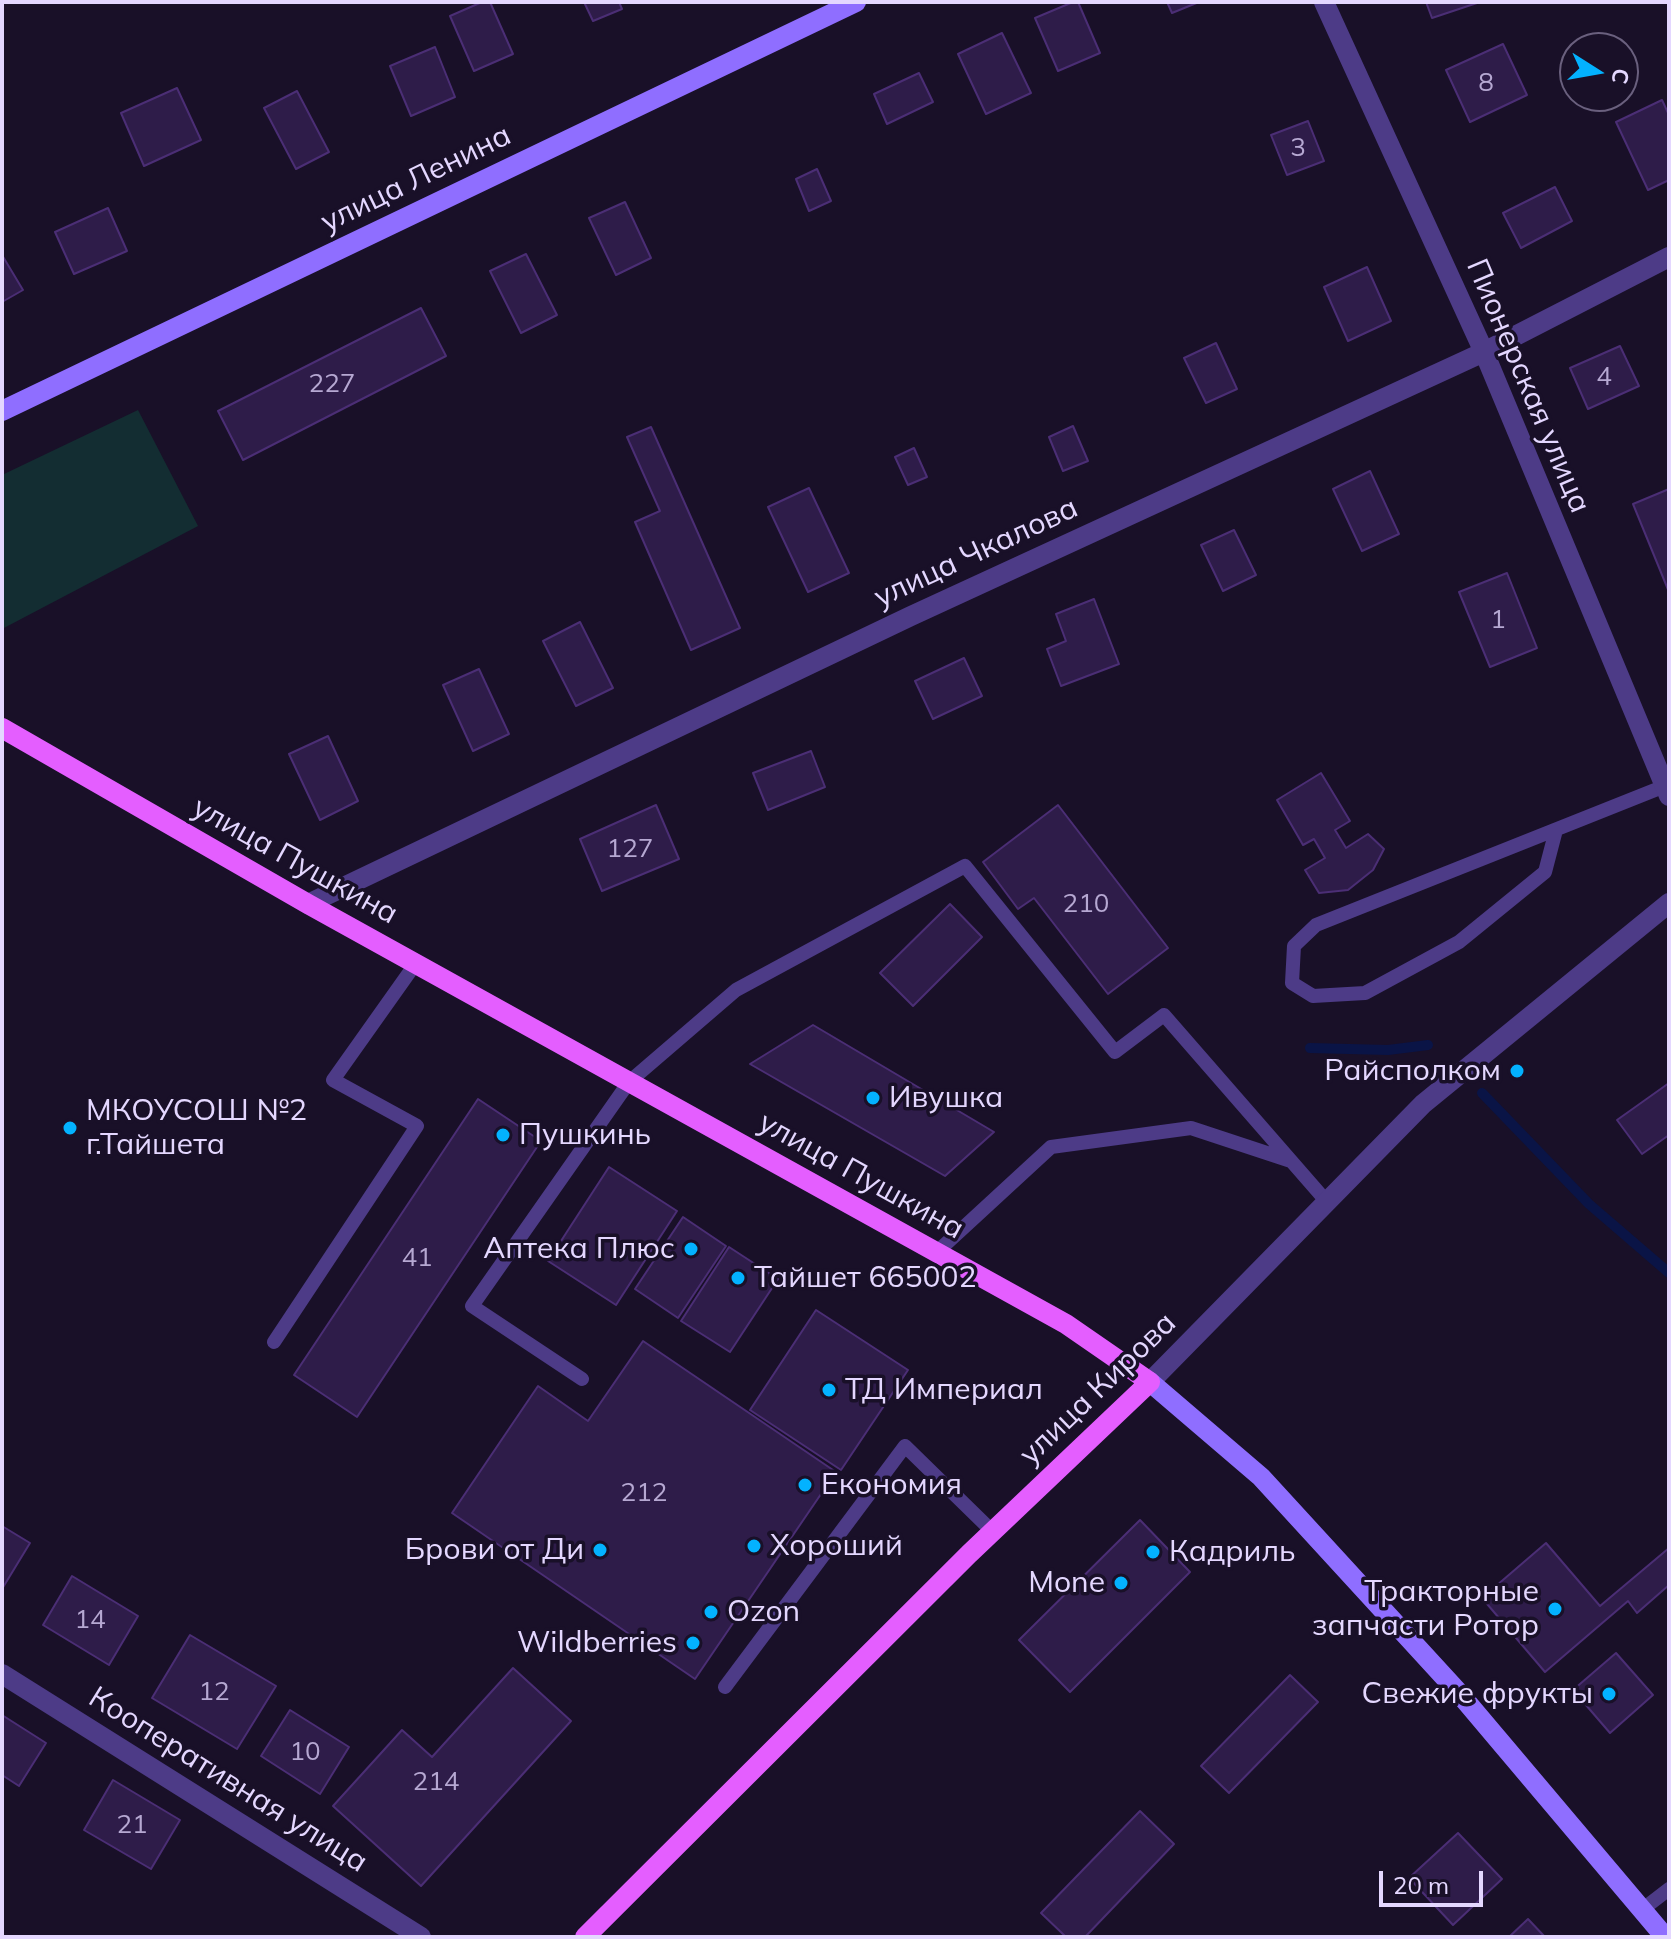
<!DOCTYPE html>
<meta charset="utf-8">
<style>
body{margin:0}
#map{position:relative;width:1671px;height:1939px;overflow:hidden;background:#191028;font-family:Mulish,sans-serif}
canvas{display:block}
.frame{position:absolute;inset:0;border:4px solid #e4d7ff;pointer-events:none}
.north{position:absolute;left:1559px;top:32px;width:80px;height:80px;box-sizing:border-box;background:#191028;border:2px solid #6a607e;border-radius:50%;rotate:101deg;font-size:22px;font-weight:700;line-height:32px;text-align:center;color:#e4d7ff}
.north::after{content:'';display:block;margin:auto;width:28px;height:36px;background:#03b2ff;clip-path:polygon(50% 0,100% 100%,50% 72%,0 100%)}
.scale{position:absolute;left:1379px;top:1871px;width:104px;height:36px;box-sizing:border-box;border:4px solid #e4d7ff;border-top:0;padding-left:10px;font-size:24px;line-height:28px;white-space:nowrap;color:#e4d7ff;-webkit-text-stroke:6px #191028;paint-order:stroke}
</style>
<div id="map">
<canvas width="1671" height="1939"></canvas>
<div class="frame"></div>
<div class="north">С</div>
<div class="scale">20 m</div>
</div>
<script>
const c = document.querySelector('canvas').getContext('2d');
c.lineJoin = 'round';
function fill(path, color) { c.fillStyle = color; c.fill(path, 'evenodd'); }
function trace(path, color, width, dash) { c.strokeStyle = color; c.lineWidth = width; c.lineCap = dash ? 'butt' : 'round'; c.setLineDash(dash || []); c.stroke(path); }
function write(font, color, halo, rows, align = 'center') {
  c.font = font + ' Mulish,sans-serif'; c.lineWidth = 7; c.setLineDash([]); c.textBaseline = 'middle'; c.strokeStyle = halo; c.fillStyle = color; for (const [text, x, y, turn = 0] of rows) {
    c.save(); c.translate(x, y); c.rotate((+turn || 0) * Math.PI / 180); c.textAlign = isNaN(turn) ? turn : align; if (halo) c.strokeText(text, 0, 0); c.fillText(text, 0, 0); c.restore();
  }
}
const green = new Path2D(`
 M138,410L198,526L2,629V475Z`);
const stream = new Path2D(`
 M1310,1048L1388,1050L1428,1045
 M1482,1093L1589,1204L1669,1273`);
const building = new Path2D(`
 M482,2H490L513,54L474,71L450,16Z
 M584,2H619L622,9L593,21Z
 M1073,2H1078L1100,53L1058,71L1035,18Z
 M1167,2H1199L1172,13Z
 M1426,2H1476L1477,3L1432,18Z
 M1002,33L1031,93L986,114L958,54Z
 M1503,44L1527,95L1470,122L1446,70Z
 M435,47L455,97L411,116L390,66Z
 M919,73L933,102L887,124L874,94Z
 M177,88L201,140L144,166L121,113Z
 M297,91L329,152L296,169L264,108Z
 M1662,100L1669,115V180L1648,190L1616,122Z
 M1308,121L1324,161L1287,175L1271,135Z
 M817,169L831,201L809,211L796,179Z
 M1555,187L1572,221L1521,248L1503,213Z
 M625,202L651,258L616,275L589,218Z
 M108,208L127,251L74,274L55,232Z
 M526,254L557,315L521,333L490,271Z
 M2,255L23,290L2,302Z
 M1367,267L1391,321L1348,341L1324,287Z
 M421,308L446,356L243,460L218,411Z
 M1216,343L1237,389L1206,403L1184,358Z
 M1620,346L1639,386L1588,409L1570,368Z
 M1073,426L1088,461L1063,471L1049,437Z
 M651,427L740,628L691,650L635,522L660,511L627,437Z
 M914,448L927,477L908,485L895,457Z
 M1370,471L1399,534L1362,551L1333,489Z
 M809,488L849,573L808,592L768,507Z
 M1669,489V592L1633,504Z
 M1234,530L1256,575L1223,591L1201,545Z
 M1507,573L1537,648L1490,667L1459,592Z
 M1094,599L1119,664L1061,686L1047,649L1066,641L1056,614Z
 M580,622L613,688L576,706L543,641Z
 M964,658L982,696L933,719L915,681Z
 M479,669L509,734L473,751L443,685Z
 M328,736L358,801L320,820L289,754Z
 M811,751L825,787L768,810L753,773Z
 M1321,773L1350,821L1335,830L1346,848L1368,834L1384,849L1373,870L1348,890L1319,893L1305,870L1325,858L1314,839L1303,845L1277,800Z
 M656,805L679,859L602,891L580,839Z
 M1058,805L1168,948L1108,994L1034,898L1018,909L983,862Z
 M950,904L982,937L913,1006L880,973Z
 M813,1025L994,1132L945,1176L750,1064Z
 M1669,1083V1135L1642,1154L1617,1120Z
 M478,1099L541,1141L357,1417L294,1375Z
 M609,1167L677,1211L616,1305L548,1261Z
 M683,1217L726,1246L678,1318L635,1289Z
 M729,1247L778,1279L730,1352L681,1321Z
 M816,1310L908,1370L841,1470L750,1410Z
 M643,1341L836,1472L695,1679L452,1513L538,1386L588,1421Z
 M1140,1520L1190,1572L1070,1692L1019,1640Z
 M2,1526L30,1543L2,1589Z
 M1546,1543L1600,1606L1669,1548V1585L1637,1613L1628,1601L1545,1672L1482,1598Z
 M72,1576L138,1616L109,1665L43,1625Z
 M190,1635L276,1686L237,1749L152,1698Z
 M1616,1653L1653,1695L1610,1733L1573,1690Z
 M513,1668L571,1721L421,1886L333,1806L402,1730L432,1757Z
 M1290,1675L1318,1702L1229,1793L1201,1766Z
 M290,1710L349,1747L320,1794L261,1756Z
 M2,1715L46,1743L19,1786L2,1775Z
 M113,1780L180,1820L151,1869L84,1830Z
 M1140,1811L1174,1844L1085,1937H1066L1041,1913Z
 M1458,1833L1502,1879L1453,1925L1409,1878Z
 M1528,1919L1545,1937H1509Z`);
const lane = new Path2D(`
 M1556,830L1545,872L1459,942L1365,993L1313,996L1292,983L1294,946L1316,925L1665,786
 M937,1252L1051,1147L1191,1128L1291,1161
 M274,1342L417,1126L333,1080L416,963
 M582,1379L472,1306L629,1082L736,990L965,866L1115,1052L1164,1015L1327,1202
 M725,1687L905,1446L993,1532
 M1643,1909L1669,1889`);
const street = new Path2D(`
 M1324,2L1484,352L1669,796
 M308,904L911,616L1484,352L1669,257
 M1150,1382L1423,1104L1669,903
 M2,1674L421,1937`);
const secondary = new Path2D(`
 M2,411L856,2
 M1150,1382L1261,1477L1459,1693L1665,1937`);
const primary = new Path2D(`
 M2,728L308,904L1066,1324L1150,1382L969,1554L585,1937`);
const markers = [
 [1517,1071,8,"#03b2ff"],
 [873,1098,8,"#03b2ff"],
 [70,1128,8,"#03b2ff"],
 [503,1135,8,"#03b2ff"],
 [691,1249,8,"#03b2ff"],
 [738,1278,8,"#03b2ff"],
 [829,1390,8,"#03b2ff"],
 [805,1485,8,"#03b2ff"],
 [754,1546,8,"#03b2ff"],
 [600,1550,8,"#03b2ff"],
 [1153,1552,8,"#03b2ff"],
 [1121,1583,8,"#03b2ff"],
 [1555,1609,8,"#03b2ff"],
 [711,1612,8,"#03b2ff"],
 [693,1643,8,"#03b2ff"],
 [1609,1694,8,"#03b2ff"]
];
const numberNames = [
 ["8",1486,83],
 ["3",1298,148],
 ["4",1604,377],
 ["227",332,384],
 ["1",1498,620],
 ["127",630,849],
 ["210",1086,904],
 ["41",417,1258],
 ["212",644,1493],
 ["14",90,1620],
 ["12",214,1692],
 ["10",305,1752],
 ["214",436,1782],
 ["21",132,1825]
];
const streetNames = [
 ["улица Ленина",416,179,-26],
 ["Пионерская улица",1528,386,67],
 ["улица Чкалова",976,553,-25],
 ["улица Пушкина",295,861,29],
 ["улица Пушкина",861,1176,29],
 ["улица Кирова",1098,1389,-44],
 ["Кооперативная улица",228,1780,32]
];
const poiNames = [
 ["Райсполком",1501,1071,"right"],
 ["Ивушка",889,1098],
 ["МКОУСОШ №2",86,1111],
 ["г.Тайшета",86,1145],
 ["Пушкинь",519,1135],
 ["Аптека Плюс",675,1249,"right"],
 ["Тайшет 665002",754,1278],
 ["ТД Империал",845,1390],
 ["Економия",821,1485],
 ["Хороший",770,1546],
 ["Брови от Ди",584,1550,"right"],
 ["Кадриль",1169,1552],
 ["Mone",1105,1583,"right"],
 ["Тракторные",1539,1592,"right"],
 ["запчасти Ротор",1539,1626,"right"],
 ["Ozon",727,1612],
 ["Wildberries",677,1643,"right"],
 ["Свежие фрукты",1593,1694,"right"]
];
fill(green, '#132d32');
trace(stream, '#0a1446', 10);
fill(building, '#2e1c49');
trace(building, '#4b2e75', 2);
trace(lane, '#4d3b87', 14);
trace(street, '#4d3b87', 20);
trace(secondary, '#8f6eff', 20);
trace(primary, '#e45eff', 20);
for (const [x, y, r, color] of markers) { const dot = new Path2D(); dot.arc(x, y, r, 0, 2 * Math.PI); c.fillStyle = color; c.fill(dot); trace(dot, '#191028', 3); }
write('26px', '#b6a8d2', null, numberNames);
write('30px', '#e4d7ff', '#191028', streetNames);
write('30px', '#e4d7ff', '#191028', poiNames, 'left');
</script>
